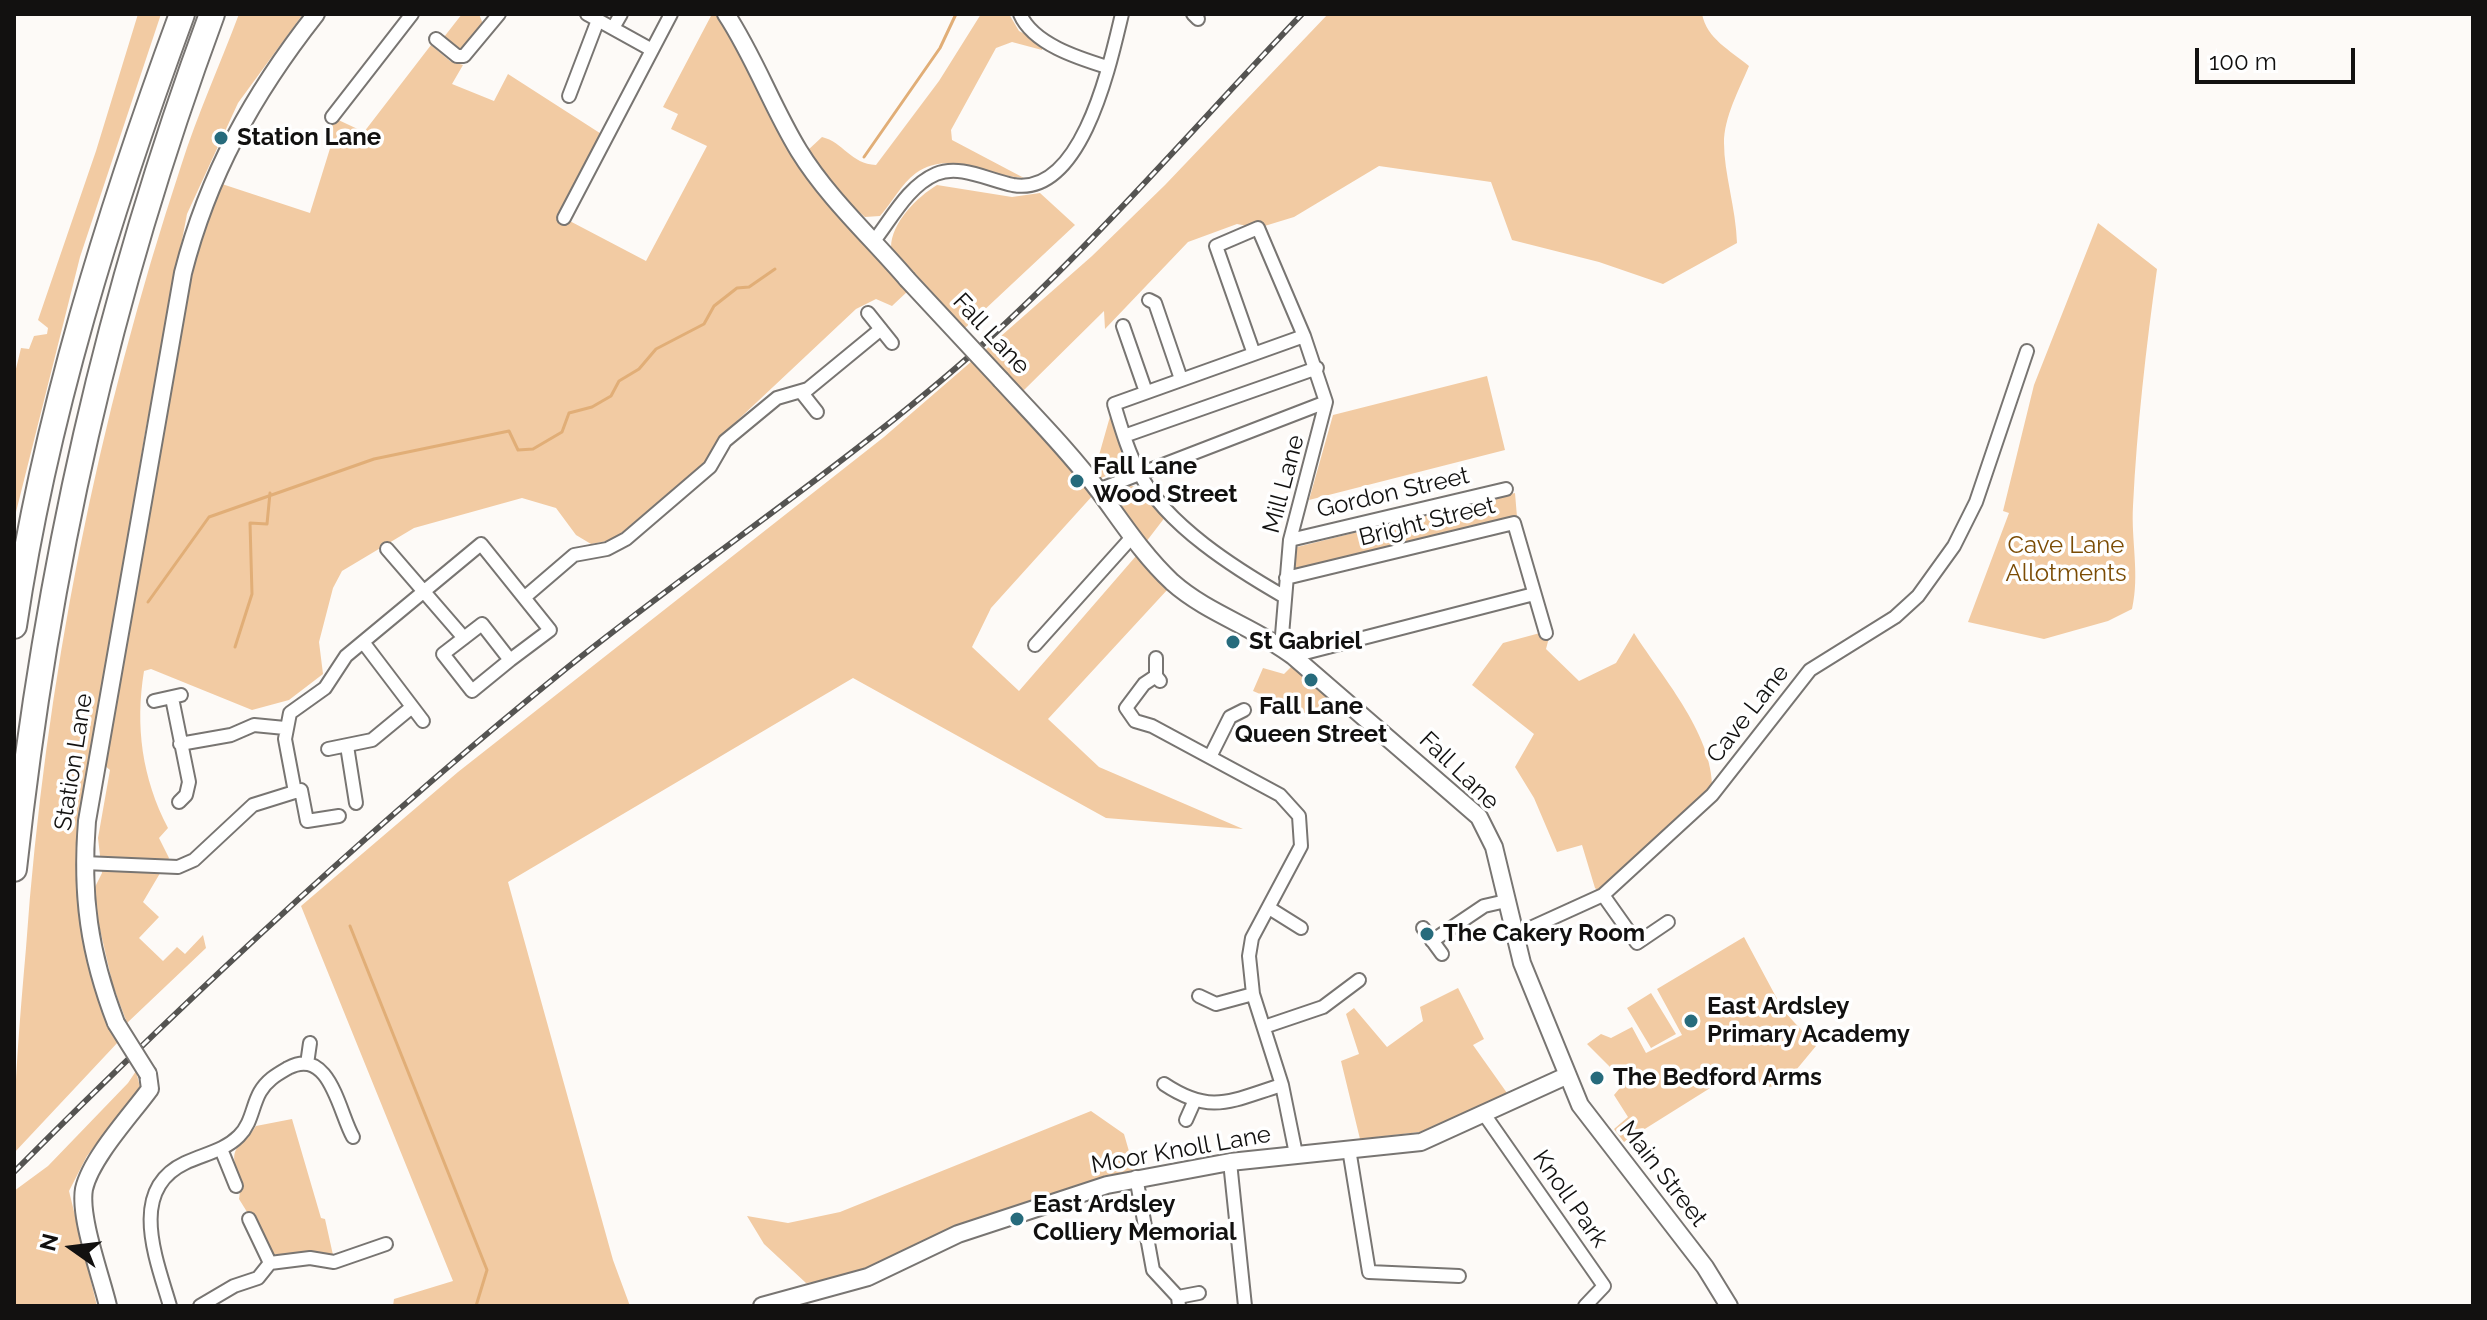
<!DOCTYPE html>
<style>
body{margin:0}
#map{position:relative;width:2487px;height:1320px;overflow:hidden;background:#fdfaf7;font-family:Raleway,sans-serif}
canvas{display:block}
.frame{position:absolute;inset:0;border:16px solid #121110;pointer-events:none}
.north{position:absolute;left:32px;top:1208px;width:80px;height:80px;-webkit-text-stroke:6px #fff;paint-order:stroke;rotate:284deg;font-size:22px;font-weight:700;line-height:32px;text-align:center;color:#121110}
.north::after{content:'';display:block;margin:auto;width:28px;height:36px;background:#121110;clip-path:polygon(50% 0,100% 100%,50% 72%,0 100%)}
.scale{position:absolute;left:2195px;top:48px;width:160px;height:36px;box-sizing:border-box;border:4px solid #121110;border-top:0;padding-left:10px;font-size:24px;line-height:28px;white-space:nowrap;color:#121110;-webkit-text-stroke:6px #fff;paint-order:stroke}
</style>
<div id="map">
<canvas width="2487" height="1320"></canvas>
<div class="frame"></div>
<div class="north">N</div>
<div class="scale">100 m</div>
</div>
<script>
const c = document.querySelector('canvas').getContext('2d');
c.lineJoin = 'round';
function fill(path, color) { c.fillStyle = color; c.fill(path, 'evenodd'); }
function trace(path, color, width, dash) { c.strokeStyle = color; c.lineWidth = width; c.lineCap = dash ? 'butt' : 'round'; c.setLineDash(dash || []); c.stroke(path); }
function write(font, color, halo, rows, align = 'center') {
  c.font = font + ' Raleway,sans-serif'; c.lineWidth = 7; c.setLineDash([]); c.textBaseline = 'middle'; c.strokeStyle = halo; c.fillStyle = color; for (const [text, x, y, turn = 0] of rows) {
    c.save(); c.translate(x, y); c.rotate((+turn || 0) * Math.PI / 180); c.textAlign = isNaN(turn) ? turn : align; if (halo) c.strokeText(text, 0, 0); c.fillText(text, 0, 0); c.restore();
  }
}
const green = new Path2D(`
 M138,14H161L80,257L14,520V377L21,348L29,349L34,336L47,334L48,328L38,320L96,151Z
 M239,14H303L238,103L187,214L145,433L79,824C72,907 86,965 120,1040L14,1153C14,1084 20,1017 26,948C45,682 97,420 181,166C197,115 220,65 239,14Z
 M462,14H479L483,24L462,50L444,37Z
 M712,14H720C749,61 767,114 796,161C825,209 871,249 909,290L892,306L876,299L856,309L724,433L710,458L613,540L591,544L576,535L556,508L522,498L414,528L342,571L333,588L319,642L323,674L289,700L252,710L151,669L144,671C135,726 142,778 168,828L159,838L169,858L143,902L159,917L139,938L163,961L177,947L185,954L203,935L206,948L127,1023L113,986L96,912L94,889L102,873L98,838L110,770L104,765L190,280L217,185L222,184L310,213L332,142V117L364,132L431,45L450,61L463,65L452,84L494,101L508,74L606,137L564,218L646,261L707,146L671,129L678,114L663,107Z
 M981,14H1009L1019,31L1044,44L1042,50L1012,42L996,48L951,130L952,140L1024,178C988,177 950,149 916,173C901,184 892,203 880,216L865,217L845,200L807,151L822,137C843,142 851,164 876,165L939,81Z
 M1328,14H1702C1707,39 1730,50 1749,66C1739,90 1724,117 1724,143C1724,174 1736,208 1737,243L1663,284L1599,262L1512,240L1491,182L1379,166L1294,217L1258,228L1237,224L1188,242L1105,329L1104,311L1022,392L984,351L1092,256L1165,185Z
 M937,185L1012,197L1040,193L1075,225L965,328L891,247C891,223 917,197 937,185Z
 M2098,223L2157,269C2146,348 2137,426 2133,506C2131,541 2140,574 2132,609L2108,621L2044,639L1968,622L2009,513L2003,511L2034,385Z
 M972,361L1094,494L991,608L972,647L1019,691L1136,556L1168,589L1048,719L1099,767L1243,829L1106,818L853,678L508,882L613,1260L630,1306H393L394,1299L453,1281L301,906L458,772L884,437Z
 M1487,376L1505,450L1309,500L1333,415Z
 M1111,413L1131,466L1101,478L1094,473Z
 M1129,485L1145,490L1169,512L1146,542L1112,494Z
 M1515,493L1517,517L1298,573L1294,569L1297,547Z
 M1551,630L1546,649L1579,681L1616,663L1634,633C1664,680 1716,737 1712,795L1603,895L1595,888L1582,845L1557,852L1534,798L1515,767L1534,734L1472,685L1503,643Z
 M1292,666L1333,701L1314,717L1253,691L1263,668L1284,674Z
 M1744,937L1783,1010L1816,1046L1782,1087L1715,1085L1624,1142L1614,1129L1628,1117L1614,1095L1625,1082L1587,1044L1601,1034L1611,1038L1632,1027L1646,1053L1682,1035L1657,989Z
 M1458,988L1484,1039L1473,1045L1507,1093L1420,1132L1360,1139L1341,1061L1359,1054L1346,1014L1354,1008L1387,1047L1423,1021L1420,1007Z
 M1651,993L1676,1034L1651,1048L1627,1008Z
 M136,1071L140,1087L87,1156L69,1191L97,1306H14V1191L48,1166L128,1083Z
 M1091,1111L1124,1134L1135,1172L1108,1177L929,1238L874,1265L824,1281L806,1283L764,1244L747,1216L788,1223L840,1212Z
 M292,1119L321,1218L325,1219L333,1255L273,1254L239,1199C243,1182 231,1163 235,1152C238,1143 251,1135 256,1126Z`);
const stream = new Path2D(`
 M864,157L940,48L956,14
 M148,602L209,517L374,459L509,431L518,450L533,449L562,432L569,413L592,407L611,396L619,381L639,369L656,349L704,324L714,306L737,288L749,287L775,269
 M235,647L252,594L250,523L267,524L270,493
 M350,926L487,1270L476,1306`);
const minor = new Path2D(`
 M587,14L652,50
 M1020,14C1033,44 1078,58 1107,67
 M1193,14L1198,19
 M613,28L621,14
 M436,39L457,56H464L499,14
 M569,96L598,20
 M332,117L412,14
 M564,218L671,14
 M874,241C892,218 908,186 936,174C960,164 988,180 1013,185C1082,197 1110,64 1122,14
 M1149,300L1155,303L1181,379
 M868,313L892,343
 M1123,326L1146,392
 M1254,354L1216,246L1258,228L1304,336L1326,402L1290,540L1281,647
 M802,393L817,412
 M1124,436L1317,368
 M1098,490L1326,402
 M1290,540L1506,489
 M387,549L464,638
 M1286,578L1514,523L1546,633
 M525,597L574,555L607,549L626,539L710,467L725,441L777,398L808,389L881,329
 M1285,597C1236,569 1166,525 1140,474C1128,452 1121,427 1114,404L1304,336
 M482,624L510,660L472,691L443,654Z
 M363,642L423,721
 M1035,645L1132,537
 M1293,656L1534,594
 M1156,658V676L1160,681
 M1156,676L1144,684L1126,708L1135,721L1152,726L1280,795L1299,816L1301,846L1252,938L1249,956L1253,994L1282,1085L1296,1154
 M172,698L189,782L186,795L179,802
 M154,701L181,695
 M180,744L231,735L254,725L285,728
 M347,746L356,803
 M328,749L372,740L412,707
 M1210,757L1230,717L1244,710
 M295,792L285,739L290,713L325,688L346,656L481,544L550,630L510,660
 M84,863L178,867L194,860L253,805L301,790L307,821L339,816
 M1603,895L1637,943L1668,922
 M1269,908L1301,928
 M1423,928L1442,954
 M1515,935L1603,895L1712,795L1810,670L1895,617L1918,596L1954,546L1976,502L2027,351
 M1432,941L1484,906L1506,901
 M1199,996L1216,1004L1253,994
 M1264,1027L1323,1007L1359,980
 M307,1064L310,1043
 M1164,1084C1212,1116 1232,1100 1282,1085
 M1484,1114L1604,1286L1585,1306
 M1186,1120L1194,1102
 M221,1149L236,1186
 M1349,1149L1369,1272L1459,1276
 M1230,1162L1245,1306
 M1136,1177L1153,1270L1178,1297L1179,1306
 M249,1219L270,1263
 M1178,1297L1199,1293
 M170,1306C157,1261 127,1190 185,1163C204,1154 224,1151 239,1136C252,1123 252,1106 260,1092C267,1080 276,1075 288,1068C330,1046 339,1113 353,1137
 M200,1306L234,1286L258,1278L270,1263L310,1258L334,1262L386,1244`);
const tertiary = new Path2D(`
 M726,14C755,58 772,107 799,151C828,198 871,237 907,279
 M1001,380C1034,416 1069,451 1099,491C1122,522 1143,555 1172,582C1208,614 1255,627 1293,656L1479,817L1494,847L1522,963L1580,1105L1705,1267L1729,1306
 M116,1023C89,953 81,895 87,821L183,273C208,175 253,94 316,14
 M108,1306C101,1276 79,1218 84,1189C91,1158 131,1115 150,1089L148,1074
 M762,1306L868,1277L958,1234L1107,1185L1230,1162L1421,1142L1566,1076`);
const motorway = new Path2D(`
 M14,626C45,417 109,212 182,14
 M14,869C47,568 107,298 212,14`);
const rail = new Path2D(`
 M14,1172C190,995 373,825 568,667C704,558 851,462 981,346C1095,243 1196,125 1302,14`);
const tertiaryBridge = new Path2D(`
 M907,279L1001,380
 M116,1023L148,1074`);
const markers = [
 [221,138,8,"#276b7c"],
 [1077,481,8,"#276b7c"],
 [1233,642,8,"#276b7c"],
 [1311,680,8,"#276b7c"],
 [1427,934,8,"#276b7c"],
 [1691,1021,8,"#276b7c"],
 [1597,1078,8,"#276b7c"],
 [1017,1219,8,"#276b7c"]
];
const poiNames = [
 ["Station Lane",237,138],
 ["Fall Lane",1093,467],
 ["Wood Street",1093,495],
 ["St Gabriel",1249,642],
 ["Fall Lane",1311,707,"center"],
 ["Queen Street",1311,735,"center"],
 ["The Cakery Room",1443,934],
 ["East Ardsley",1707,1007],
 ["Primary Academy",1707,1035],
 ["The Bedford Arms",1613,1078],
 ["East Ardsley",1033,1205],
 ["Colliery Memorial",1033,1233]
];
const streetNames = [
 ["Fall Lane",991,334,47],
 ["Mill Lane",1284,484,-75],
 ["Gordon Street",1393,493,-13],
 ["Bright Street",1427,522,-14],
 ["Cave Lane",1748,714,-52],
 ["Station Lane",74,762,-81],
 ["Fall Lane",1459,771,44],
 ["Moor Knoll Lane",1181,1150,-10],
 ["Main Street",1663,1174,52],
 ["Knoll Park",1570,1199,55]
];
const parkNames = [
 ["Cave Lane",2066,546],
 ["Allotments",2066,574]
];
fill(green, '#f2cba3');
trace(stream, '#e1ae77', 3);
trace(minor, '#787572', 16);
trace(tertiary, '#787572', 20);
trace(motorway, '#787572', 28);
trace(minor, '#fff', 12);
trace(tertiary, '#fff', 16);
trace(motorway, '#fff', 24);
trace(rail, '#555452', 6);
trace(rail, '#fff', 3, [9]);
trace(tertiaryBridge, '#787572', 20, []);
trace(tertiaryBridge, '#fff', 16);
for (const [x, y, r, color] of markers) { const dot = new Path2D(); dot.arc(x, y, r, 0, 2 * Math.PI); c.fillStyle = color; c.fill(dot); trace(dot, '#fff', 3); }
write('bold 24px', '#121110', '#fff', poiNames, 'left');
write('24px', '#121110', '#fff', streetNames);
write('24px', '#7b4c05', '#fff', parkNames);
</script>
